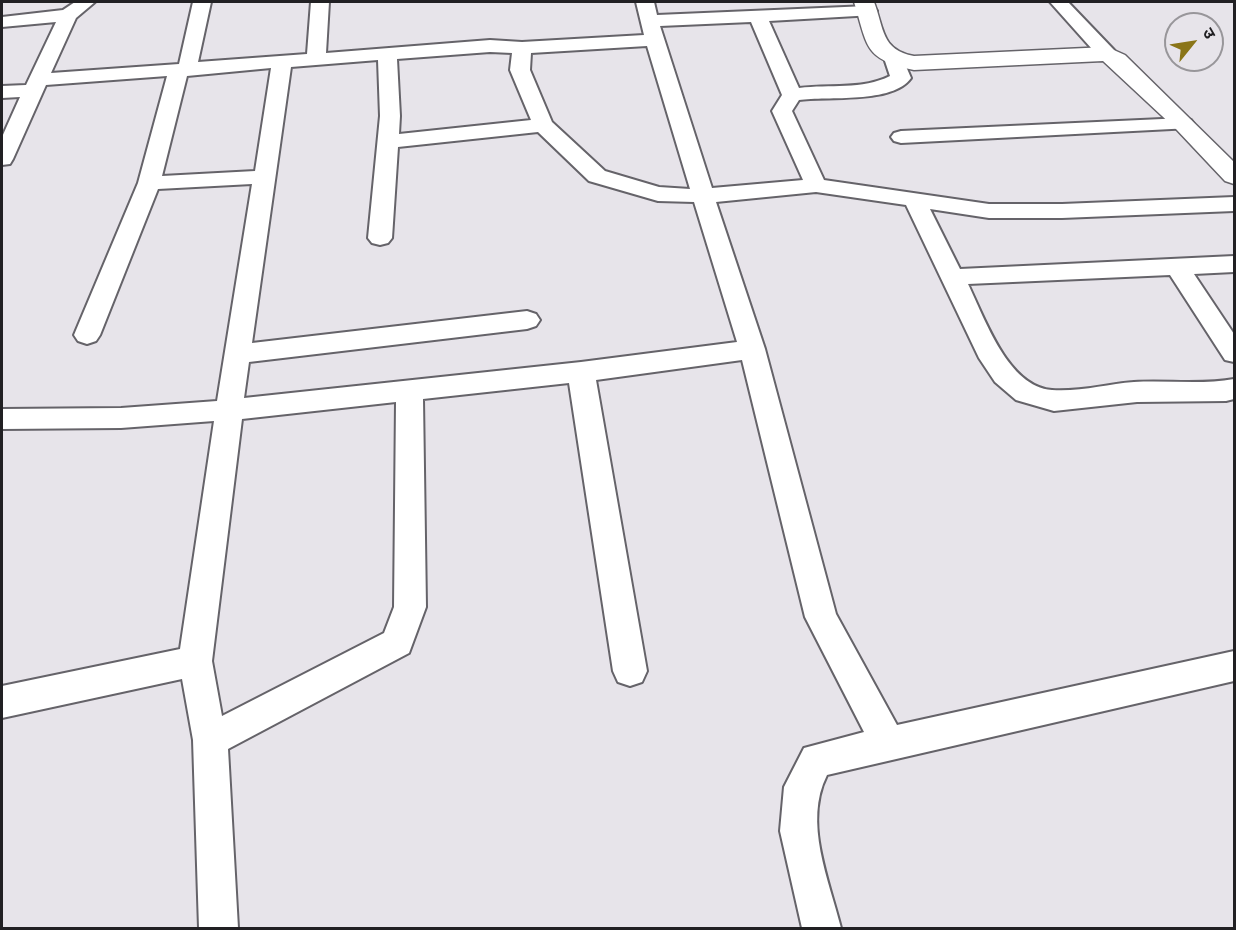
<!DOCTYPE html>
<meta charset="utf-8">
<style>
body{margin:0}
#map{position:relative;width:1236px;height:930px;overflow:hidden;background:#e7e4ea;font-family:"Sofia Sans Condensed","Noto Sans Devanagari",sans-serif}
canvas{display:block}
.frame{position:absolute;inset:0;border:3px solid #212023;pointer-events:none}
.north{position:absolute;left:1164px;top:12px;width:60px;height:60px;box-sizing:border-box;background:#e7e4ea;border:2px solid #98969a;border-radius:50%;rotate:60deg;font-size:16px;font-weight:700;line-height:24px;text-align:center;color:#212023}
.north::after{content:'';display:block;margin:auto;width:21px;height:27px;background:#8a7518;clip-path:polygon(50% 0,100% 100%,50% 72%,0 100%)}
</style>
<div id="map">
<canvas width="1236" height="930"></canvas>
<div class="frame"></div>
<div class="north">उ</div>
</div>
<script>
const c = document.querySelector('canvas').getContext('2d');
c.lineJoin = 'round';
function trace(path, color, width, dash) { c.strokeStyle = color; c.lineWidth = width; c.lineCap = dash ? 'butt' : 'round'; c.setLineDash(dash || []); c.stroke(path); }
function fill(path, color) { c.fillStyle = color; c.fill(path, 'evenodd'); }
const street = new Path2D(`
 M75,2H95L76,18L51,73L179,64L193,2H211L198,62L307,54L311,2H329L326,53L490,40L522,42L644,35L636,2H654L657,15L868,6L874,7L877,11L874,15L769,21L799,88C830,84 862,90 890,76L885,61L888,57H902L911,78C893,104 827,96 799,100L792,111L824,180L989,204H1062L1234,197V211L1062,218H989L930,209L960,269L1234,256V272L1194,274L1234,334V362L1225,360L1170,275L968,284C985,319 1008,387 1052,390C1080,392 1107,384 1134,382C1167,380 1202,385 1234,379V399L1226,401L1137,402L1054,411L1016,400L995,382L979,358L906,205L816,192L716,202L765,349L836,614L897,725L1234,651V681L827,775C803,822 829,880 841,928H802L780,831L784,787L804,748L864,732L805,617L742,360L596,380L647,671L642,682L630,686L618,682L613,671L569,383L423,399L426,607L409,653L228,749L238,928H199L193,740L182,679L2,718V686L180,649L214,421L121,428L2,429V409L121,408L217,401L252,184L158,189L100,335L96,341L87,344L78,341L74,335L138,183L167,76L46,85L13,159L10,164L2,165V137L20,97L2,98V86L26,85L56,22L2,27V17L63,10ZM751,22L782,95L772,111L803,180L712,188L660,26ZM647,46L690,189L659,187L605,171L552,122L530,70L531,53ZM490,52L512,53L510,70L531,120L399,134L400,116L397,59ZM378,60L380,116L368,238L372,243L380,245L388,243L392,238L398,147L538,132L589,181L658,201L694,202L737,342L581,362L244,398L249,362L527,329L536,326L540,320L536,314L527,311L252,343L291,67ZM271,68L255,171L162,176L187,76ZM396,402L394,607L384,633L222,716L212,661L242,419Z
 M1050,2H1068L1114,50L1117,54L1114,58H1100Z
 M1184,118L1191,120L1194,124L1191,128L901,143L894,141L891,137L894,133L901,131Z`);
const secondary = new Path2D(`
 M854,2H874C884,28 881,50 914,56L1107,47L1125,55L1234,162V184L1225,181L1176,129L1103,61L914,70C863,59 868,46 854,2Z`);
trace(street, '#656369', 4);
trace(secondary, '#656369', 3);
fill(street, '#fff');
fill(secondary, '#fff');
</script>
